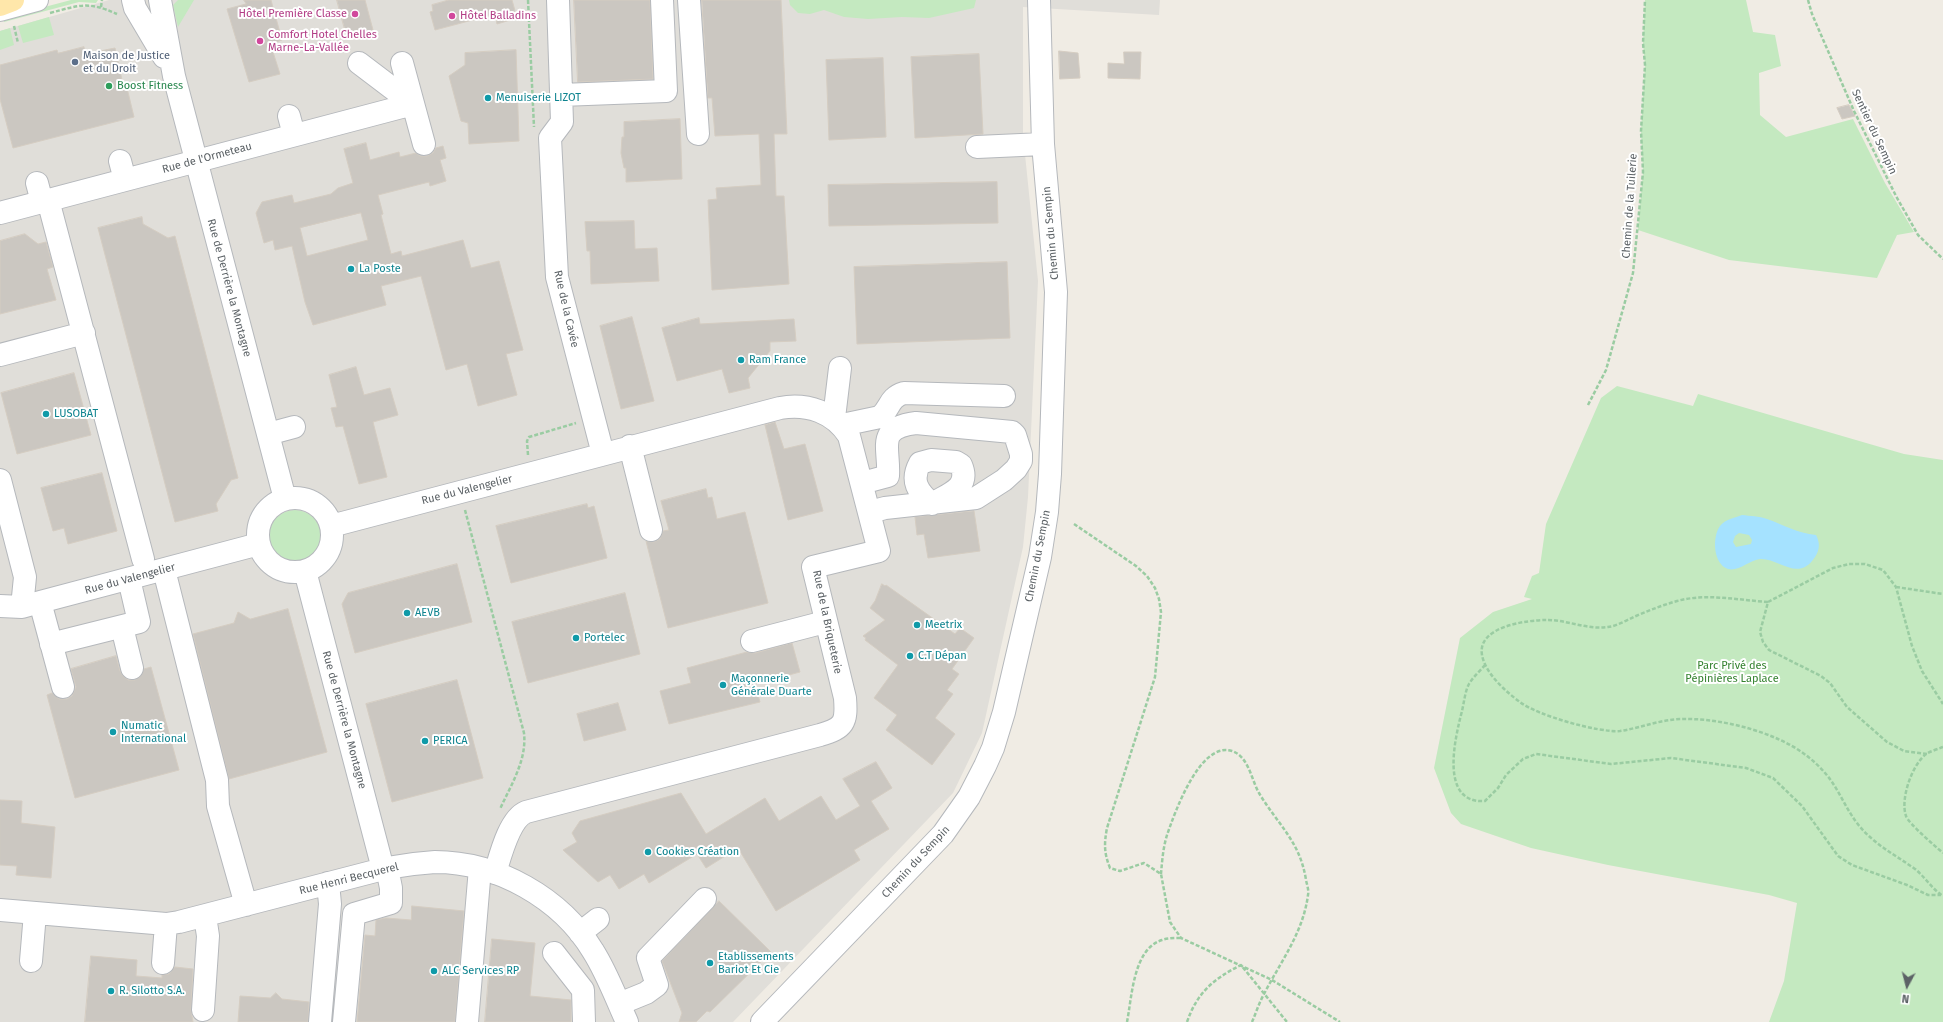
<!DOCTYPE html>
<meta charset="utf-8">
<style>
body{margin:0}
#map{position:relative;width:1943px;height:1022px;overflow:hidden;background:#f0ece4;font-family:"Fira Sans",sans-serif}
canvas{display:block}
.north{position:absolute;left:1887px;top:966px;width:40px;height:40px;-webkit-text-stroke:3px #fff;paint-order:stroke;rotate:187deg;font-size:11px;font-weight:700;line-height:16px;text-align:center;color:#5c6266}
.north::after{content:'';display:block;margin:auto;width:14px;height:18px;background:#5c6266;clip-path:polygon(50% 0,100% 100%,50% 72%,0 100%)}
</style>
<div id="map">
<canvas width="1943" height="1022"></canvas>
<div class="north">N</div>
</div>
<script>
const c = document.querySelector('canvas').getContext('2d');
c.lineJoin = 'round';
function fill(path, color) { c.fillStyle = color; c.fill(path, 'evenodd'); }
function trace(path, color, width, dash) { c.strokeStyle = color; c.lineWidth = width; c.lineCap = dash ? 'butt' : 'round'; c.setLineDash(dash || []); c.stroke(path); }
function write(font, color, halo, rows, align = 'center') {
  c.font = font + ' "Fira Sans",sans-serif'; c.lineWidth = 4; c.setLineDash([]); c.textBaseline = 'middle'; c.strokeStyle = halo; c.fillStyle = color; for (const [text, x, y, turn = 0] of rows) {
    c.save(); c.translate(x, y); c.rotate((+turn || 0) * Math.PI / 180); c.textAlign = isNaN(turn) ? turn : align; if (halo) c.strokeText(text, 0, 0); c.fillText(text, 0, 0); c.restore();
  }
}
const industrial = new Path2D(`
 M109,0H1160L1159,15L1023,7V135L1038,281L1028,497L1023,547L982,733L953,793L733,1022H0V31Z`);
const green = new Path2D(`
 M71,0H98L96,3L79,2L4,22L3,18Z
 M178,0H194L178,27L173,5Z
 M789,0H976L974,8L929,18L902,17L868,19L844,17L824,10L810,14L798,13L790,5Z
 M1645,0H1746L1753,32L1775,35L1781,66L1759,73L1760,115L1786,137L1853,119L1885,183L1914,232L1897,235L1877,278L1729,260L1638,230L1643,172L1641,131L1645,65L1643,43Z
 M49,17L54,35L23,43L18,26Z
 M10,28L14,45L0,50V31Z
 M1617,386L1693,406L1698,394L1904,454L1943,460V1022H1769L1784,981L1797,903L1769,895L1608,865L1531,848L1461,824L1451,813L1434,768L1460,638L1493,612L1532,599L1524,597L1532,576L1539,573L1546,524L1601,398Z
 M269 536a26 26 0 1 1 52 0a26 26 0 1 1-52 0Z`);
const water = new Path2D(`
 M1742,515C1750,516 1759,516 1767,519C1784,525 1797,533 1816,535C1820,542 1820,550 1815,557C1798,583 1780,558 1760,559C1750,560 1738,572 1728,569C1713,564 1712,537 1720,526C1725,519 1735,518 1742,515ZM1739,533L1749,535L1752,540L1751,544L1736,547L1733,542L1735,536Z`);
const building = new Path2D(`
 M244,0H271L282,40L276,42L279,50L273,52L280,74L249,82L227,9L246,4Z
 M337,0H365L373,30L347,37Z
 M449,0H512L517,18L497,24L495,14L435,30L430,12L433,11L432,5Z
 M574,0H650L653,79L578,82Z
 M702,0H781L787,134H774L776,196H784L789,284L712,290L708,200L717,199L716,188L761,185L759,134L715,136L712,98H708Z
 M84,47L85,54L115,48L124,89L127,88L134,117L13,148L0,99V65L57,50L58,53Z
 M516,50L519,141L469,144L468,123L461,121L449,76L465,65V53Z
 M1059,51L1078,53L1080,78L1060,79Z
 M1124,52H1141L1140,79L1108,78V63L1124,64Z
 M979,54L983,134L915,138L911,57Z
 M883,58L886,137L829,140L826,60Z
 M1849,105L1855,116L1842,119L1837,108Z
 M680,119L682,179L626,182V168H624L621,153L622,137H624V122Z
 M366,143L370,160L399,152L400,157L416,153L420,156H427L433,153L436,148L443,146L446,158L440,160L446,181L430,186L429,182L378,195L383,214L381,215L391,254L401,251L402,256L463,240L471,268L499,261L523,350L506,354L517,395L478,406L467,364L446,370L421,276L381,286L386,305L313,325L305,302L292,246L275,250L273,240L264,243L256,213L262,202L292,195L294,203L331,194L338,188L353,183L344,149ZM361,213L368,240L307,256L300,228Z
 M997,182L998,223L829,226L828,185Z
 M142,217L143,224L168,238L175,236L238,478L231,480L216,504L218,511L175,522L98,228Z
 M634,221L635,249L657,248L659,281L591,284L590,251H587L585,222Z
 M25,234L38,244L46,242L53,267L47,269L56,300L0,314V241Z
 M1007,262L1010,338L857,344L854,267Z
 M632,317L654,401L621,409L600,326Z
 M699,318L700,324L794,319L796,341L770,342V351L748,378L750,388L729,393L722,369L677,381L662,328Z
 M356,367L364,395L390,388L398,415L373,422L387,477L359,484L343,426L336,427L331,408L337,407L329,375Z
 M74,373L91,435L17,454L1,393Z
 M775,422L784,449L805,444L823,511L788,520L765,425Z
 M102,473L117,531L68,544L64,528L53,531L41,488Z
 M706,489L708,498L712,497L717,519L745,512L768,603L668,628L646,541L654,542L660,539L663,531L669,530L661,501Z
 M587,504L588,508L594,506L607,558L511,583L496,526Z
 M974,511L980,551L928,558L924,534L917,535L915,517Z
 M457,564L472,622L355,653L342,604L348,593Z
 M882,584L885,586L886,585L955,634L960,628L974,638L952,669L959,674L947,690L953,694L935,718L955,734L932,765L886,730L897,715L874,698L898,665L865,640L866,638L863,636L885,620L870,608L875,601Z
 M625,593L640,654L528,683L512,622Z
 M288,609L327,752L229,779L193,634L234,623L238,612L250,619Z
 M792,643L800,672L755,684L760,702L669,724L660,691L691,683L687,668L747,652L755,653Z
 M116,656L120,671L123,676L128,680H135L140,677L144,669L151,667L179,770L75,798L47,695L52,693L59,699H67L72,696L76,687L71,669Z
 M457,680L483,778L392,802L366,704Z
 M618,703L626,730L584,741L577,714Z
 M876,762L892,788L871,801L889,829L854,850L860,860L776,911L738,848L706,868L697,854L649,883L644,874L619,889L610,875L598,882L563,850L577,842L572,833L580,821L681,793L706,834L765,798L779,821L821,796L836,820L860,806L843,779Z
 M0,800L22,801L21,823L55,827L51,878L16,875L17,866L0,865Z
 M719,901L771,952L710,1012L707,1011L696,1022H679L682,1013L662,961Z
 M412,906L464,911L455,1022H357L365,935L375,936L376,920L386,918L411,920Z
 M492,939L535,943L530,996L571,1000V1022H485Z
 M91,956L137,960L136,976L162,978V975L169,974L175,967L193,969L191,1009L193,1022H85Z
 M276,993L282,999L309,1002L308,1022H238L240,996L270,998Z`);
const path = new Path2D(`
 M528,0L534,127
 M1808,0L1812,14L1854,111L1896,196L1918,235L1943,259
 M101,7L102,0
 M50,13C80,5 88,1 117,14
 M14,26L18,43
 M1588,405L1606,370L1633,273L1643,172L1641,131L1645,65L1643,43L1645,0
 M528,455L527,441L529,437L576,423
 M465,510L524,733C527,760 511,785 500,809
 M1074,524L1136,566L1147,576L1155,588L1159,599L1161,612L1155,677L1107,828C1104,844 1104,853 1110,868L1120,871L1144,863L1161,874L1170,922L1181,938L1272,980L1340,1022
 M1896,587L1943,594
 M1768,602C1737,600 1707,593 1677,601C1663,605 1650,610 1636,616C1627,620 1617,626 1608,627C1587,630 1568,620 1547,620C1528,620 1477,626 1482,655C1485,673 1506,692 1520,702C1536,715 1599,733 1620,731C1640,728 1659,720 1680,719C1711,718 1749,726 1778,739C1799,748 1819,763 1832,782C1841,795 1847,810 1857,823C1873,844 1894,854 1915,869C1925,877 1932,889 1943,896
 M1485,665C1480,671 1473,677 1469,684C1465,691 1464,703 1462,711C1455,738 1439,804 1485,801L1498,788L1506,775L1523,759L1536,754L1611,764L1671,758L1746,768L1773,778L1802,806L1838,856L1852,865L1907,885L1928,895H1941
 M1943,747C1938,749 1931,751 1926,754C1912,765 1900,799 1906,816C1909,824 1935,846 1943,853
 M1927,754L1904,751L1887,742L1847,707L1830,683L1821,676L1769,650L1763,642L1760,632L1768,602L1833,568L1849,564H1865L1883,570L1896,587L1912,646L1922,671L1943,704
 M1161,874C1162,862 1163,848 1167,835C1175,812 1200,741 1232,751C1249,757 1251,779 1259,793C1278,825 1300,841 1306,880C1307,885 1309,890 1308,895C1303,933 1281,961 1264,994C1259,1003 1256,1013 1252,1022
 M1127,1022C1132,997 1133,949 1162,940C1168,938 1175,938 1181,938
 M1187,1022C1197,993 1213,979 1241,965L1287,1022`);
const minor = new Path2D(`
 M133,0L135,8L164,57
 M160,0L174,76L285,499
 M558,0L562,122L550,138L557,277L603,454
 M689,0L698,134
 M0,10L37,0
 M359,63L413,104
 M402,63L424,144
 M561,95L666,91L662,0
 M289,116L294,135
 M977,147L1043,144
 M120,161L125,180
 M37,183L42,202
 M48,200L143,559
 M0,213L413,104
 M0,355L84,333
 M834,418L840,368
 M842,425L880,417C891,408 888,398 904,393L1004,396
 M268,434L294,427
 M630,446L651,530
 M931,460L956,462L961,465C971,488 948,494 932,504C918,492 910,481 920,463Z
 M0,480L25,577L22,607
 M862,483L888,476C890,448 875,428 916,423L1012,432L1015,435L1021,454V461L1016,469L1004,480L976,498L885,508L870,512
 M258 535a37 37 0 1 1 74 0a37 37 0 1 1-74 0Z
 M331,526L780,408C807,403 834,412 849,436L879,551L813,567L845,698C847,723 844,728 820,735L526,812C509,819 500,857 495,873
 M164,570L217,780L218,806L246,905
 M305,571L383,869
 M40,602L63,687
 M0,606L22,607L40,602L259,544
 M122,627L132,668
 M752,641L825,622
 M51,644L139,622L129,579
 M0,910L166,924L179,922L387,868C403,865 419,863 435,862C497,862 561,898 593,951C607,973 616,998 627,1022
 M580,933L598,919
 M554,953L583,990L584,1022
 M31,961L35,913
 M163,963L166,924
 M619,1004L646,993L657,985L648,958L705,899
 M203,1010L208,936L205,916
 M320,1022L330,904L328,883
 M344,1022L354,914L391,903V888L387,868
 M467,1022L480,868
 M762,1022L943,834L969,797L985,766L993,748L1004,712L1040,557L1047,512L1050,474L1056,292L1043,144L1039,0`);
const major = new Path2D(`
 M0,5L13,0`);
const markers = [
 [355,14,4,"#d1479c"],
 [452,16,4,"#d1479c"],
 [260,41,4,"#d1479c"],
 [75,62,4,"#5c6f8a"],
 [109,86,4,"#2e9e5b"],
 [488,98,4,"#0f9aa8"],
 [351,269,4,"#0f9aa8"],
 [741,360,4,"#0f9aa8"],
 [46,414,4,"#0f9aa8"],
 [407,613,4,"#0f9aa8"],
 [917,625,4,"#0f9aa8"],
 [576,638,4,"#0f9aa8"],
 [910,656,4,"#0f9aa8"],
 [723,685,4,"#0f9aa8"],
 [113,732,4,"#0f9aa8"],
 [425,741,4,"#0f9aa8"],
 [648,852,4,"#0f9aa8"],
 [710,963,4,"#0f9aa8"],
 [434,971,4,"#0f9aa8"],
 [111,991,4,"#0f9aa8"]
];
const hotelNames = [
 ["Hôtel Première Classe",347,14,"right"],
 ["Hôtel Balladins",460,16],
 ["Comfort Hotel Chelles",268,35],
 ["Marne-La-Vallée",268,48]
];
const serviceNames = [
 ["Maison de Justice",83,56],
 ["et du Droit",83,69]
];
const leisureNames = [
 ["Boost Fitness",117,86]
];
const cultureNames = [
 ["Menuiserie LIZOT",496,98],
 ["La Poste",359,269],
 ["Ram France",749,360],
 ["LUSOBAT",54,414],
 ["AEVB",415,613],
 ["Meetrix",925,625],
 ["Portelec",584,638],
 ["C.T Dépan",918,656],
 ["Maçonnerie",731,679],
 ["Générale Duarte",731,692],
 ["Numatic",121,726],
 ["International",121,739],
 ["PERICA",433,741],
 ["Cookies Création",656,852],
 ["Etablissements",718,957],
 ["Bariot Et Cie",718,970],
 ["ALC Services RP",442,971],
 ["R. Silotto S.A.",119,991]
];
const streetNames = [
 ["Sentier du Sempin",1874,132,65],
 ["Rue de l'Ormeteau",207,158,-15],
 ["Chemin de la Tuilerie",1630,206,-86],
 ["Chemin du Sempin",1051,233,-95],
 ["Rue de Derrière la Montagne",229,288,75],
 ["Rue de la Cavée",566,309,77],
 ["Rue du Valengelier",467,490,-14],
 ["Chemin du Sempin",1038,556,-79],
 ["Rue du Valengelier",130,579,-15],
 ["Rue de la Briqueterie",827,622,78],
 ["Rue de Derrière la Montagne",344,720,75],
 ["Chemin du Sempin",916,862,-47],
 ["Rue Henri Becquerel",349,879,-14]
];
const parkNames = [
 ["Parc Privé des",1732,666],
 ["Pépinières Laplace",1732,679]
];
fill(industrial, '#e0ded9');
fill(green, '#c4e9c0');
fill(water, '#a5e2ff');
fill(building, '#cbc7c1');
trace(building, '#d5cdc2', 1);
trace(minor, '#b5b8bc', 24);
trace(major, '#fab853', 24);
trace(path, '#9acca2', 2.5, [4, 2]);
trace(minor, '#fff', 22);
trace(major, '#ffe7aa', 22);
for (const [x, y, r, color] of markers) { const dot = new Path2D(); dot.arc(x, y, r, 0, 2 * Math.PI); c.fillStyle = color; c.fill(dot); trace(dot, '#fff', 1.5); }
write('11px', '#b23c85', '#fff', hotelNames, 'left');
write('11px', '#4e5e75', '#fff', serviceNames, 'left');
write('11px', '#27864d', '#fff', leisureNames, 'left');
write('11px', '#0d838f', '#fff', cultureNames, 'left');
write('11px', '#5c6266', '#fff', streetNames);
write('11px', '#34822f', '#fff', parkNames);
</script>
